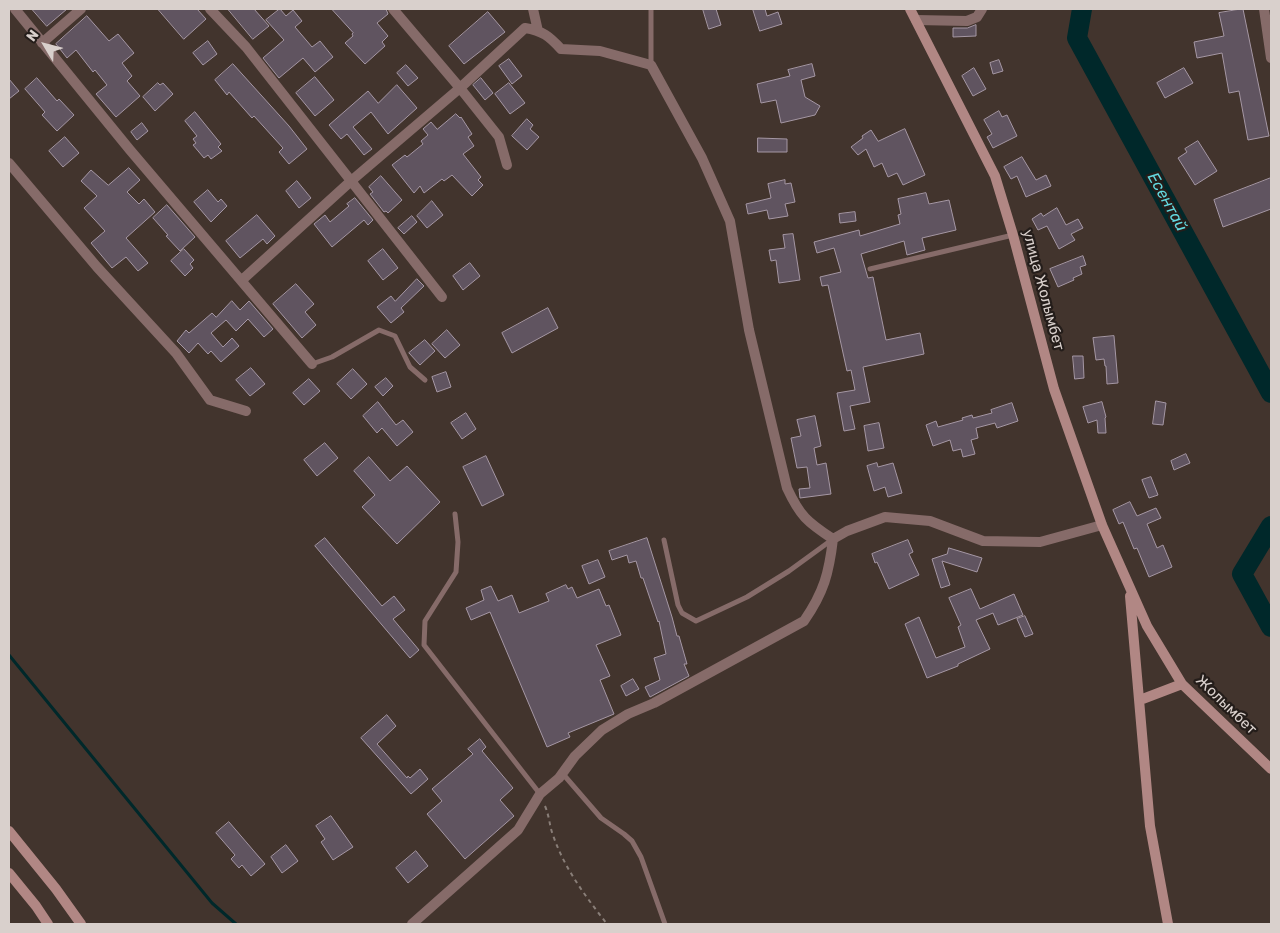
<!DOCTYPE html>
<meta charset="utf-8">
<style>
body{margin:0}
#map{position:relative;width:1280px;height:933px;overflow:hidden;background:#42342d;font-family:Rubik,sans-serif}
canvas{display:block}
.frame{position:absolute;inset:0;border:10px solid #d9d0cc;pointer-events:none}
.north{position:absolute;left:20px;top:20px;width:50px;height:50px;-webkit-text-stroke:4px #241d1a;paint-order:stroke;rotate:307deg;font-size:14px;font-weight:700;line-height:20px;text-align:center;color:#d9d0cc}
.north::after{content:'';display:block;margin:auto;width:18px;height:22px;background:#d9d0cc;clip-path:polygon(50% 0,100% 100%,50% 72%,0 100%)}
</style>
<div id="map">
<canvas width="1280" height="933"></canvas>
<div class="frame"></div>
<div class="north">N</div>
</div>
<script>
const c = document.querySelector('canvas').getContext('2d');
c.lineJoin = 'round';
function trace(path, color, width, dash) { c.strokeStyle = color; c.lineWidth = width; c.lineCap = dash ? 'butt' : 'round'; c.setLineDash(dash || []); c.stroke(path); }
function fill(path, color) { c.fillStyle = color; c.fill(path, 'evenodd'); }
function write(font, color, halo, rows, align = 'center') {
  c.font = font + ' Rubik,sans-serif'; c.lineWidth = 4.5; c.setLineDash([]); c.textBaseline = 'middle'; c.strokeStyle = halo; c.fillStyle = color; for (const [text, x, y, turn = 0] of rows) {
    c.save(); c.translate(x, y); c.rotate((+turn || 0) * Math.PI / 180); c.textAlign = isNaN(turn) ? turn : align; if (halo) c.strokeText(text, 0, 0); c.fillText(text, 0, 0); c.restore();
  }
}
const stream = new Path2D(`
 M9,655L212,903L236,924`);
const river = new Path2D(`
 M1082,9L1077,38L1271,393
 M1271,526L1242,574L1271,627`);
const building = new Path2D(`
 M32,9H67L47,26Z
 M158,9H197L206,19L184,39Z
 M228,9H254L269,26L253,39Z
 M280,9L286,16L293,10L302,21L295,27L312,47L320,41L333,57L315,72L303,58L279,78L263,58L284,40L266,20Z
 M332,9H386L388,14L377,23L388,36L382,42L385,46L365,64L345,43L353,36L352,34L353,33Z
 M703,9H716L721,25L709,29Z
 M753,9H765L767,16L778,12L782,24L760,31Z
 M1243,9L1269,136L1248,140L1239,91L1229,93L1222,53L1197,58L1194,42L1224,36L1219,13Z
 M488,12L505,32L464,64L449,46Z
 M87,16L109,41L118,34L134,53L122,63L132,76L127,81L140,96L116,117L96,94L107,85L95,70L93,72L76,50L67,58L56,44Z
 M976,25V36L953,37V28H967Z
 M208,41L217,54L203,65L193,53Z
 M509,59L522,76L512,84L499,66Z
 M999,60L1003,71L993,74L990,63Z
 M233,64L289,126L307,149L289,164L279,152L283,148L254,116L252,118L229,92L227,95L215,80Z
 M812,64L815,76L801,80L805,97L820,106L815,115L781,123L776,100L761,103L757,84L790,76L788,70Z
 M406,65L418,78L408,86L397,73Z
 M974,68L986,89L973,96L962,76Z
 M1184,68L1193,83L1165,98L1157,83Z
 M315,77L334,100L315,116L296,93Z
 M37,78L57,101L59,99L74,115L57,131L42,115L45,112L25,89Z
 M481,78L493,93L485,100L473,85Z
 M9,79L19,91L9,99Z
 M158,83L160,85L163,83L173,94L155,111L143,97Z
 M509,83L525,103L510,114L495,94Z
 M397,85L417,108L388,134L371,112L353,127L372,149L364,155L347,134L341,139L329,125L368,91L378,103Z
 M999,111L1002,117L1007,115L1017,136L993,148L987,137L992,134L984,120Z
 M195,112L221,144L218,147L222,151L211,159L208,155L204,158L193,145L196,143L193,139L197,136L185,121Z
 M456,114L460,118L461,117L472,134L468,137L474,146L463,154L481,177L478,180L483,185L472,196L452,175L444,181L442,179L424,193L420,186L414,193L392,165L405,155L407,157L423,144L421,141L428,135L423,129L431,122L437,129Z
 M527,119L533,125L530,129L539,137L527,150L512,136Z
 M142,123L148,131L137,140L131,132Z
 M905,129L925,175L903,185L897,173L888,177L882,163L874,167L866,149L858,155L851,147L863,138L862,136L871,130L878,141Z
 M65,137L79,153L63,167L49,151Z
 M758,138L787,139V152H758Z
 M1198,141L1217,171L1195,185L1178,158L1187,152L1185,149Z
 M1022,157L1036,180L1046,175L1051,186L1026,197L1017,176L1011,179L1004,167Z
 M129,168L140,180L127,192L139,204L144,199L155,212L126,238L148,263L138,271L126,257L112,268L91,243L105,231L84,208L97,196L81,181L91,170L108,185Z
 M381,176L402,200L388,213L386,211L384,212L370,194L373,192L369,187Z
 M1271,178V209L1223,227L1214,200Z
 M785,180V184L791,183L795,202L785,204L788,216L769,219L767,210L748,214L746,204L771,198L768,184Z
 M297,181L311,198L299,208L286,191Z
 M208,190L218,202L221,199L227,206L211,222L194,202Z
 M926,193L929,204L949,200L956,230L922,238L925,250L907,255L904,241L861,254L868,278L873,277L886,340L920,333L924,354L863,367L870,402L850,406L855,429L844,431L837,393L855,390L851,370L847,371L828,285L822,286L820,277L841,272L834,248L817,253L814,242L859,230L860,236L900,224L898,215L901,214L898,199Z
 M355,198L373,220L368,225L364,220L332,247L314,224L325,215L330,222L349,206L347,204Z
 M432,201L443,215L427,228L417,216Z
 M167,205L195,237L180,251L166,236L168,235L153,218Z
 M1057,208L1066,225L1078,219L1083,228L1071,234L1075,240L1059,249L1047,226L1038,230L1032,219L1041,213L1043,216Z
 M855,212L856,221L840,223L839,214Z
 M257,215L275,236L267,244L263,239L240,258L226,241Z
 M412,216L417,222L404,234L398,228Z
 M793,234L800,280L779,283L776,260L771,261L769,250L785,248L783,235Z
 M184,249L194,260L190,264L193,268L185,276L171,261Z
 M383,249L398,268L383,280L368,261Z
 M1083,256L1086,265L1080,267L1082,274L1073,278L1074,280L1058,287L1050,269Z
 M470,263L480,276L463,290L453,276Z
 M417,279L424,286L401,308L404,312L391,323L377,307L391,296L395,301Z
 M296,284L314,304L305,312L316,325L302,338L273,304Z
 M232,301L240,310L249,301L273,329L264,337L248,319L236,331L226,320L211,333L223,347L232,338L239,346L221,362L211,351L208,354L198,343L189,353L177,341L186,330L189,333L212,313L216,317Z
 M548,308L558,328L512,353L502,333Z
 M447,330L460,345L445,358L432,344Z
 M1114,336L1118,383L1107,384L1106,366H1105L1104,359L1096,360L1093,338Z
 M425,340L435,351L420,365L409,353Z
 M1073,356H1083L1084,378L1075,379Z
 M251,368L265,384L250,396L236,380Z
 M353,369L367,384L351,399L337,384Z
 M446,372L451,387L437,392L432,377Z
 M386,378L393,386L383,396L375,387Z
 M309,379L320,391L304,405L293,393Z
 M1156,401L1166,403L1163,425L1153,424Z
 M378,402L396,425L403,420L413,432L397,446L382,428L377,433L363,416Z
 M1102,402L1106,417L1105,418L1106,433H1098L1097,420L1088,423L1083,407Z
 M1012,403L1018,421L997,428L995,423L976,428L978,438L971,440L975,454L963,457L961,449L953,451L950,440L933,446L926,425L936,421L938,427L963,420L962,418L972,415L973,418L992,413L991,410Z
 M466,413L476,429L462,439L451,423Z
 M815,416L821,446L814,448L817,465L826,463L831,494L800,498L799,489L810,488L807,467L797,468L791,438L801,436L797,420Z
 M879,423L884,448L868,451L864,426Z
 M325,443L338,458L317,476L304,460Z
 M1186,454L1190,463L1174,470L1171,461Z
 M486,456L504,495L482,506L463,467Z
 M369,457L390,481L407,466L440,502L397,544L362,507L375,495L354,471Z
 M877,463L878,467L893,463L902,493L888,497L885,487L874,491L867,466Z
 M1151,477L1158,495L1149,498L1142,480Z
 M1130,502L1137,516L1156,508L1161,518L1147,524L1157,548L1163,545L1172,567L1149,577L1137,548L1134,549L1123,522L1119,524L1113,510Z
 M325,538L382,606L394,596L405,610L393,619L419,650L410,658L315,546Z
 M647,538L672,617L677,636H679L687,664H684L689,676L650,697L645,687L660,680L654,658L666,654L659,621L658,622L643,578H641L636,561L629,563L627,555L612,560L609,551Z
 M908,540L913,552L909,554L919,575L889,589L877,562L875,563L872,554Z
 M949,548L982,558L977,572L942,561L950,585L941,588L932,559L947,554Z
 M598,560L605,577L589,584L582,566Z
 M566,585L568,589L572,587L577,598L599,589L606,606L609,605L621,635L596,645L610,676L600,680L614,714L568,733L570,737L547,747L490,612L471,620L466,608L484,600L481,590L491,586L498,601L512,595L519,613L549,601L546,594Z
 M971,589L980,609L1014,594L1023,615L998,625L993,613L976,620L990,649L958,664V666L927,678L905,624L919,617L936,658L965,647L958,627L961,625L949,598Z
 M1025,616L1033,634L1025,637L1017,619Z
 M633,679L639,689L626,696L621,686Z
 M387,715L396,726L377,744L407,778L408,776L410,778L420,769L428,779L411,794L361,738Z
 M480,739L486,747L482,751L513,788L500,800L514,816L465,859L427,814L442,801L432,789L473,754L468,749Z
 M331,816L353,847L333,860L321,842L325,839L316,826Z
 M229,822L265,864L251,876L242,865L239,868L231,859L235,855L216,833Z
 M286,845L298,861L282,873L271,857Z
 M416,851L428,866L408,883L396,868Z`);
const path = new Path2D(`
 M545,806C550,818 549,825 553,835C564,868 586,897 607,924`);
const lane = new Path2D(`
 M651,65V9
 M870,269L1013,235
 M312,364L332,357L379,330L395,336L410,367L425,380
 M455,514L458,542L456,572L425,621L424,645L540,794
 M664,540L678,605L682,613L696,621L747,597L789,571L833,539
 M563,774L601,818L624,834L632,841L641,857L665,924`);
const street = new Path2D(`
 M15,9L130,150L312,364
 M210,9L246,47L442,297
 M393,9L460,88L499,137L507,165
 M533,9L538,31
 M1264,9L1271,58
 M916,20L967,21L977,17L982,9
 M42,43L81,9
 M9,163L97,267L176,353L210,400L246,411
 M242,280L351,181L460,88L525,28C543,31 549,36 561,49L600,51L651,65L702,158L730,221L749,330L787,488C800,516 807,522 833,539L847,531L885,517L930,521L983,541L1040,542L1102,525
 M412,924L518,830L540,794L559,778L575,756L602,730L628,714L654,703L804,621C824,592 829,573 833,539`);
const secondary = new Path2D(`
 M910,9L995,176L1013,235L1054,389L1102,525L1147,626L1182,684L1271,769
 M1130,596L1150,826L1168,924
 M1140,700L1182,684
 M9,831L56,889L81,924
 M9,873L36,906L48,924`);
const streetNames = [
 ["улица Жолымбет",1043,290,75],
 ["Жолымбет",1226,705,44]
];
const waterNames = [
 ["Есентай",1167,202,61]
];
trace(stream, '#00282a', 3);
trace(river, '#00282a', 20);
fill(building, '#605460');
trace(building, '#a597a4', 1);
trace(path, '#897e78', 2, [4, 4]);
trace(lane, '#866b69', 5);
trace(street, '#866b69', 10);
trace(secondary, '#b18784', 10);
write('15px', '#d9d0cc', '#241d1a', streetNames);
write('italic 16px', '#63d8df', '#241d1a', waterNames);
</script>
